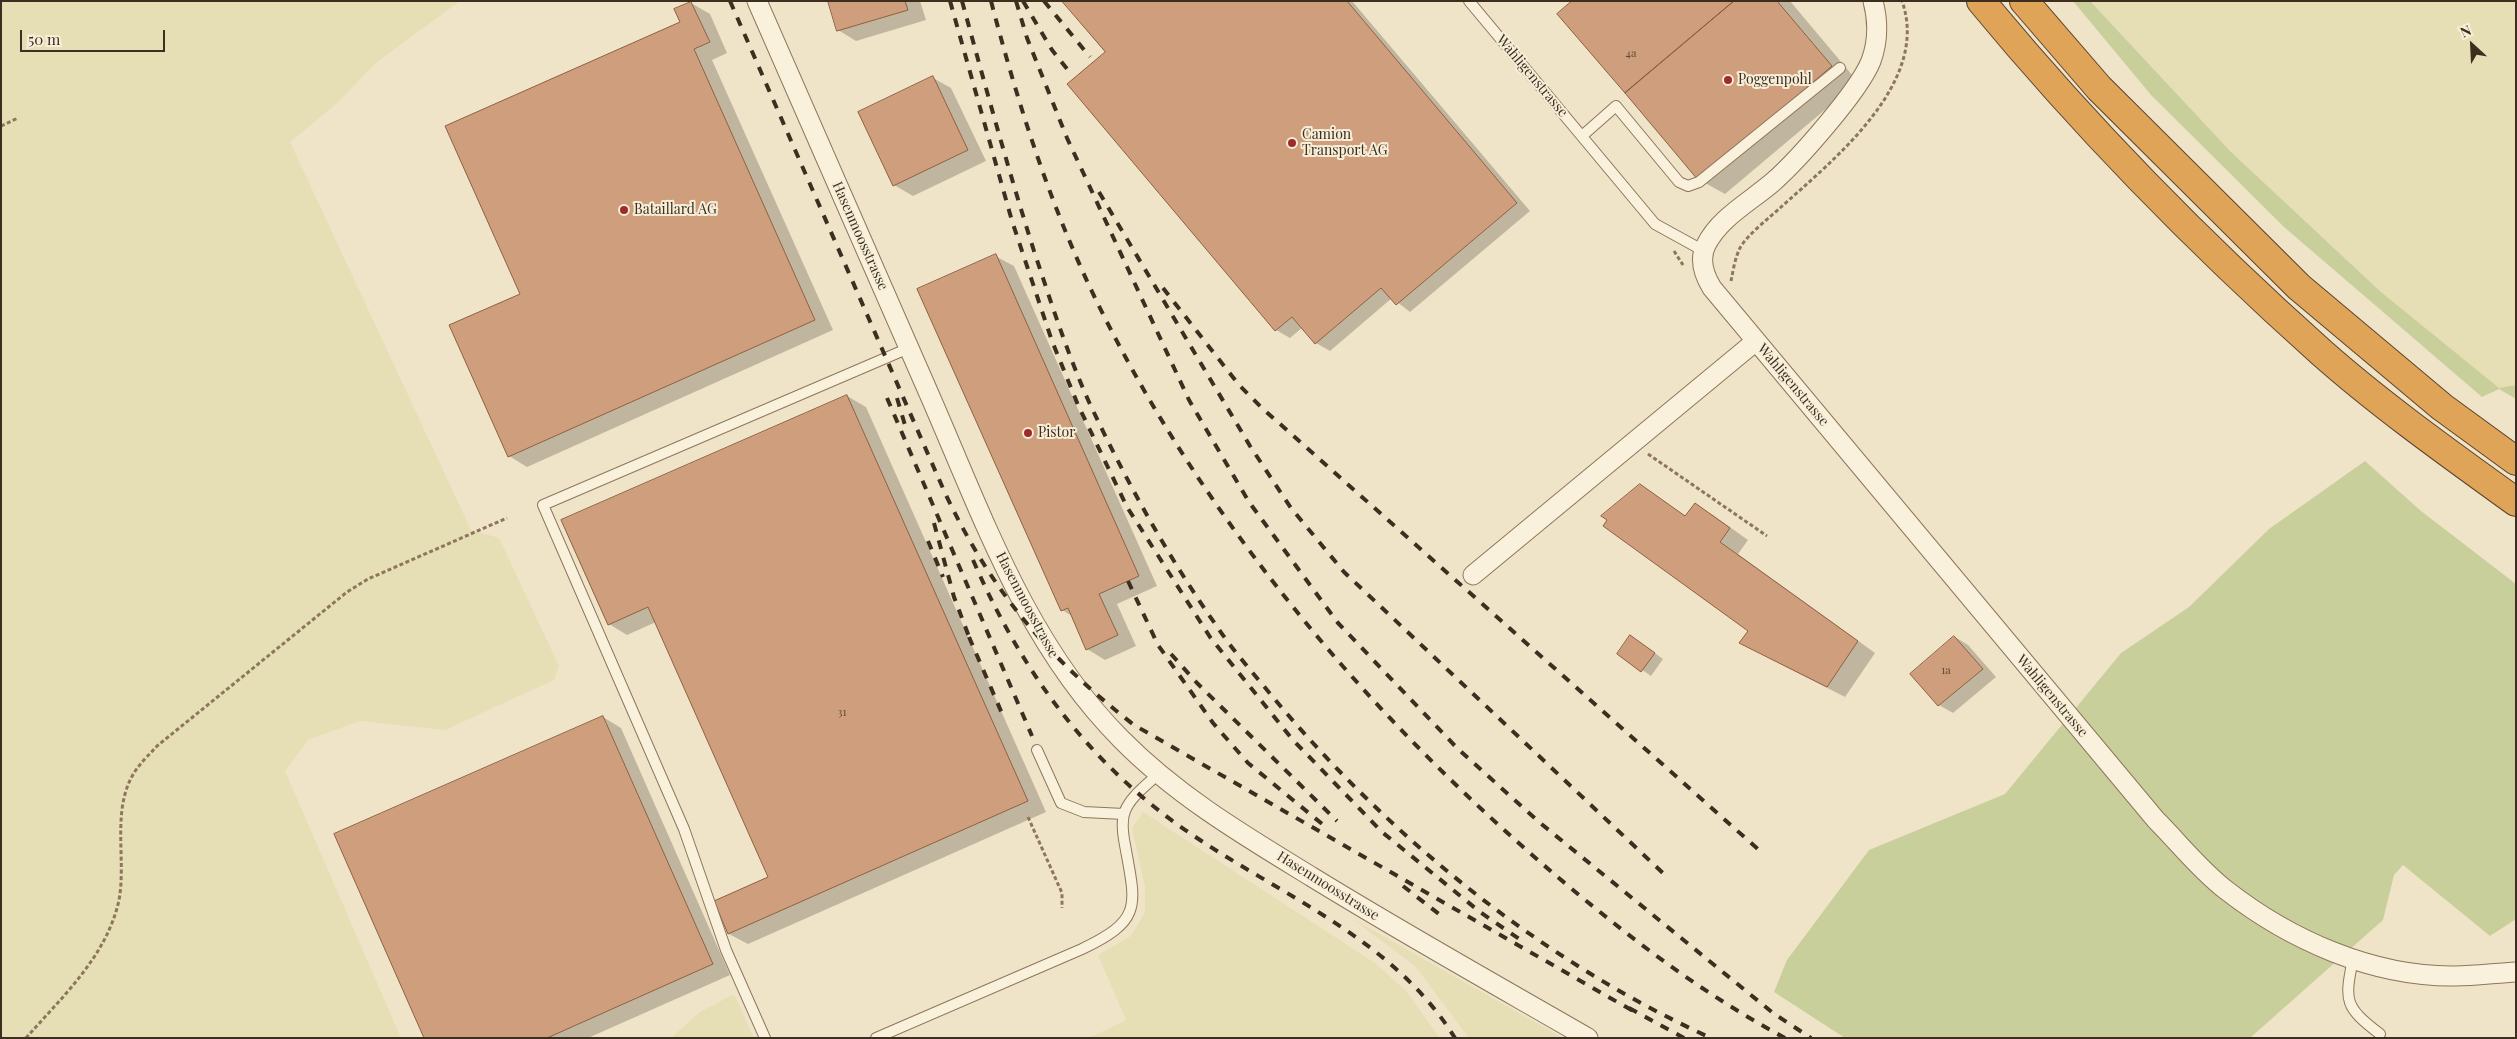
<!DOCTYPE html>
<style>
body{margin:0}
#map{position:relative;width:2517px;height:1039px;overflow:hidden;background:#f0e4c8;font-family:"Playfair Display",serif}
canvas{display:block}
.frame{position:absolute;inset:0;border:2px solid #3d2e20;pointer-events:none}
.north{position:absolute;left:2447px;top:20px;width:50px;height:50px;-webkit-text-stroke:4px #f7eed8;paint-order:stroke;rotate:335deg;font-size:14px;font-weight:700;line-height:20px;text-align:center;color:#3d2e20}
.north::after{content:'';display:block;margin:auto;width:18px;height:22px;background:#3d2e20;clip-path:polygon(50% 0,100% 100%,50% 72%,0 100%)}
.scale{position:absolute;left:20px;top:30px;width:145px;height:22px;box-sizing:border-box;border:2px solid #3d2e20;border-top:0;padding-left:6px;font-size:15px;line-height:18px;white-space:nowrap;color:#3d2e20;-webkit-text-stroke:4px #f7eed8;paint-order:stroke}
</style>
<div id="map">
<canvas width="2517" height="1039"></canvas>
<div class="frame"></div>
<div class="north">N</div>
<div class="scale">50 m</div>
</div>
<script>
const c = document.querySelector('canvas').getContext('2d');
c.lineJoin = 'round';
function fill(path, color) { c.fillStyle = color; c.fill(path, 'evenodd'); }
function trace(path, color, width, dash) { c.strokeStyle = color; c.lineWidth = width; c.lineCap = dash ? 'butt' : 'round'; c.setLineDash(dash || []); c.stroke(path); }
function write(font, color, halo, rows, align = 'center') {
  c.font = font + ' "Playfair Display",serif'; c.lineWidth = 4; c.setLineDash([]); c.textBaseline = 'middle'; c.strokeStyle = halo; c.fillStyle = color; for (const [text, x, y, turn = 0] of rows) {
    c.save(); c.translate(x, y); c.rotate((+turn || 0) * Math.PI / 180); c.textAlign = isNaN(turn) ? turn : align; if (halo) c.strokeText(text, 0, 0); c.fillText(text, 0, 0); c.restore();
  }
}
const farmland = new Path2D(`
 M1,1H460L377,62L335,105L290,142L471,530L499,538L559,666L554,680L445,730L360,721L308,740L285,771L401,1038H1Z
 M2090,1H2516V385L2499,389L2381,292L2231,152Z
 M1143,812L1375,963L1406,991L1440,1038H1089L1126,1020L1098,955L1131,936L1145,912V887L1132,828Z
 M1353,919L1563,1038H1469L1415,966Z
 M734,994L754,1038H671L700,1012Z`);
const green = new Path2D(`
 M2073,1H2090L2231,152L2381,292L2499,388L2516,385V399L2499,389L2482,397L2284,227L2151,95Z
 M2365,461L2421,511L2516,584V919L2490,936L2403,865L2394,875L2383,920L2250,1038H1845L1774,992L1787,960L1869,850L2005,794L2121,653L2189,607L2269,529Z`);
const shadow = new Path2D(`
 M829,1H920L926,20L856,41L838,30Z
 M1064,1H1352L1530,211L1410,312L1392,298L1330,351L1316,343L1303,327L1290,338L1276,330L1068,84L1106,52Z
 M1574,1H1790L1858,82L1725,194L1698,179Z
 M691,3L710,14L727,53L712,60L833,330L527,467L509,456L521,294Z
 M933,78L951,88L986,161L913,196L894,185Z
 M995,256L1014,266L1157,586L1117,604L1136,646L1105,660L1087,649L1072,616L1062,610Z
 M847,396L866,407L1046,812L748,944L729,934L715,902L770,878L656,622L627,635L609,624Z
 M1640,486L1686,516L1695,505L1713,515L1748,540L1738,554L1875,653L1845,697L1759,653L1749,630Z
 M1631,636L1663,659L1651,676L1618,653Z
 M1955,637L1968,645L1996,677L1953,713L1939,705L1912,674Z
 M603,717L621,728L730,975L588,1038H425Z`);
const building = new Path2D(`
 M828,1H905L908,10L837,31Z
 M1062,1H1347L1517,203L1396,305L1381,288L1315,344L1292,317L1275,331L1067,84L1105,52Z
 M1572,1H1734L1625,93L1557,14Z
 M1734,1H1777L1832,66L1698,180L1625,93Z
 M691,2L710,42L694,49L815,320L508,457L449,325L520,294L445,126L680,22L674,9Z
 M933,76L968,150L893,186L858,112Z
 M996,254L1139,576L1099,594L1118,635L1086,650L1068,608L1061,611L917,289Z
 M847,395L1028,801L728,934L714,901L768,877L648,607L608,625L561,520Z
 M1640,484L1685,516L1695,503L1730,528L1720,542L1858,641L1827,687L1739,643L1748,631L1603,526L1607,520L1601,516Z
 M1630,635L1655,653L1641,672L1617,654Z
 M1954,636L1983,669L1938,706L1910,674Z
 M603,716L713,964L547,1038H424L334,834Z`);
const path = new Path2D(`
 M1,126L18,118
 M1674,251L1683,265
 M1731,281C1733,271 1735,258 1740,248C1746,236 1769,218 1780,208C1833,160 1931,83 1902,1
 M1648,454L1767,536
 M1028,817L1062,893V908
 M26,1038C62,997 107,956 119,900C127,857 109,803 139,766C144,759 151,753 157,746L347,592L368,579L507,518`);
const lane = new Path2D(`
 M1469,1L1655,224L1704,251
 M1582,136L1616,106L1679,182L1688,186L1699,182L1840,68
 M1037,750L1061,803L1084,812L1124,814
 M2353,959C2344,1002 2345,1007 2380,1034
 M765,1038L726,950L684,829L543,505L909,348
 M876,1038L1082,949C1143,920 1136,906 1125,845C1123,835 1121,821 1125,811C1131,796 1147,785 1158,774`);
const street = new Path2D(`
 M757,1C815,133 872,264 930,396C982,515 1027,645 1121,739C1177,796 1245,836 1312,877C1403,933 1496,985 1588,1038
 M1873,1C1878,20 1878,42 1871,61C1859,91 1798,160 1773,182C1751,201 1719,218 1706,245C1699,259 1704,275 1712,288L2156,820C2179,843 2200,870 2226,890C2290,940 2373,977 2455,976C2475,976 2496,973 2516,972
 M1473,575L1756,341`);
const highway = new Path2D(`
 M1981,1C2085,127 2200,244 2322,353C2382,406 2451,455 2516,502
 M2024,1L2099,88L2299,287L2442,407L2516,461`);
const rail = new Path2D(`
 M730,1L945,493C992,592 1048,658 1134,725L1633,1011
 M950,1L1012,221L1052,341L1078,405L1127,507L1210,637L1292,739L1382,832L1480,912L1525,943
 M962,1C985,85 1008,169 1034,251C1051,302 1067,353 1089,402C1126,481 1168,557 1218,628C1234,652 1254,674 1272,696C1390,838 1542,961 1711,1038
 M991,1C1020,112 1055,221 1108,324C1217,537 1377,724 1560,879C1631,939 1703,994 1785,1038
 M1016,1L1027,38L1067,138L1189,400L1249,502L1338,623L1457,748L1539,822L1773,1013L1811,1038
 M1023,1L1052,50L1071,74
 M1044,1L1090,57
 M1099,192L1250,446L1291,508L1344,572L1665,875
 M1163,288L1239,385L1262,408L1760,851
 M887,398L1032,736
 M897,398L907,432
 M934,523L954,597L971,642
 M928,541L943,577
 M973,560C1022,673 1091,767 1194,836C1286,898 1394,940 1455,1038
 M1128,581L1158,645L1213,723L1248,763L1327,828
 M969,637L1004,718
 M1171,654L1197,683L1337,821
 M1403,886L1444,918
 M1629,1008L1684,1038`);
const markers = [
 [1728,80,5,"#9e2a2b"],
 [1292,143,5,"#9e2a2b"],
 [624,210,5,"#9e2a2b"],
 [1028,433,5,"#9e2a2b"]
];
const numberNames = [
 ["4a",1631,54],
 ["1a",1946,671],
 ["31",842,713]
];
const streetNames = [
 ["Wahligenstrasse",1532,76,50],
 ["Hasenmoosstrasse",860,236,66],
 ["Wahligenstrasse",1793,385,50],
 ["Hasenmoosstrasse",1027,605,62],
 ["Wahligenstrasse",2052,696,50],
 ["Hasenmoosstrasse",1328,886,32]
];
const poiNames = [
 ["Poggenpohl",1738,80],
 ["Camion",1302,135],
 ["Transport AG",1302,151],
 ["Bataillard AG",634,210],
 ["Pistor",1038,433]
];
fill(farmland, '#e6deb5');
fill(green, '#c9cf9b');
fill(shadow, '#0003');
fill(building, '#cf9f7d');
trace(building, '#8d5f41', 1);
trace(lane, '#8d765c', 12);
trace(street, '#8d765c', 21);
trace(highway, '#5b4430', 30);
trace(path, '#8d765c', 3, [4, 2.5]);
trace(lane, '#faf1dc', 10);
trace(street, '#faf1dc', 19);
trace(highway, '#e0a458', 28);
trace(rail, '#3d2e20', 4, [9, 9]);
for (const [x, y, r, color] of markers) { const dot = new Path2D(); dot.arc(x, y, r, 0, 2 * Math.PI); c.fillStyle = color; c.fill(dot); trace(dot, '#f7eed8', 2); }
write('11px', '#624a37', null, numberNames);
write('14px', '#3d2e20', '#f7eed8', streetNames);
write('14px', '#3d2e20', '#f7eed8', poiNames, 'left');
</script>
